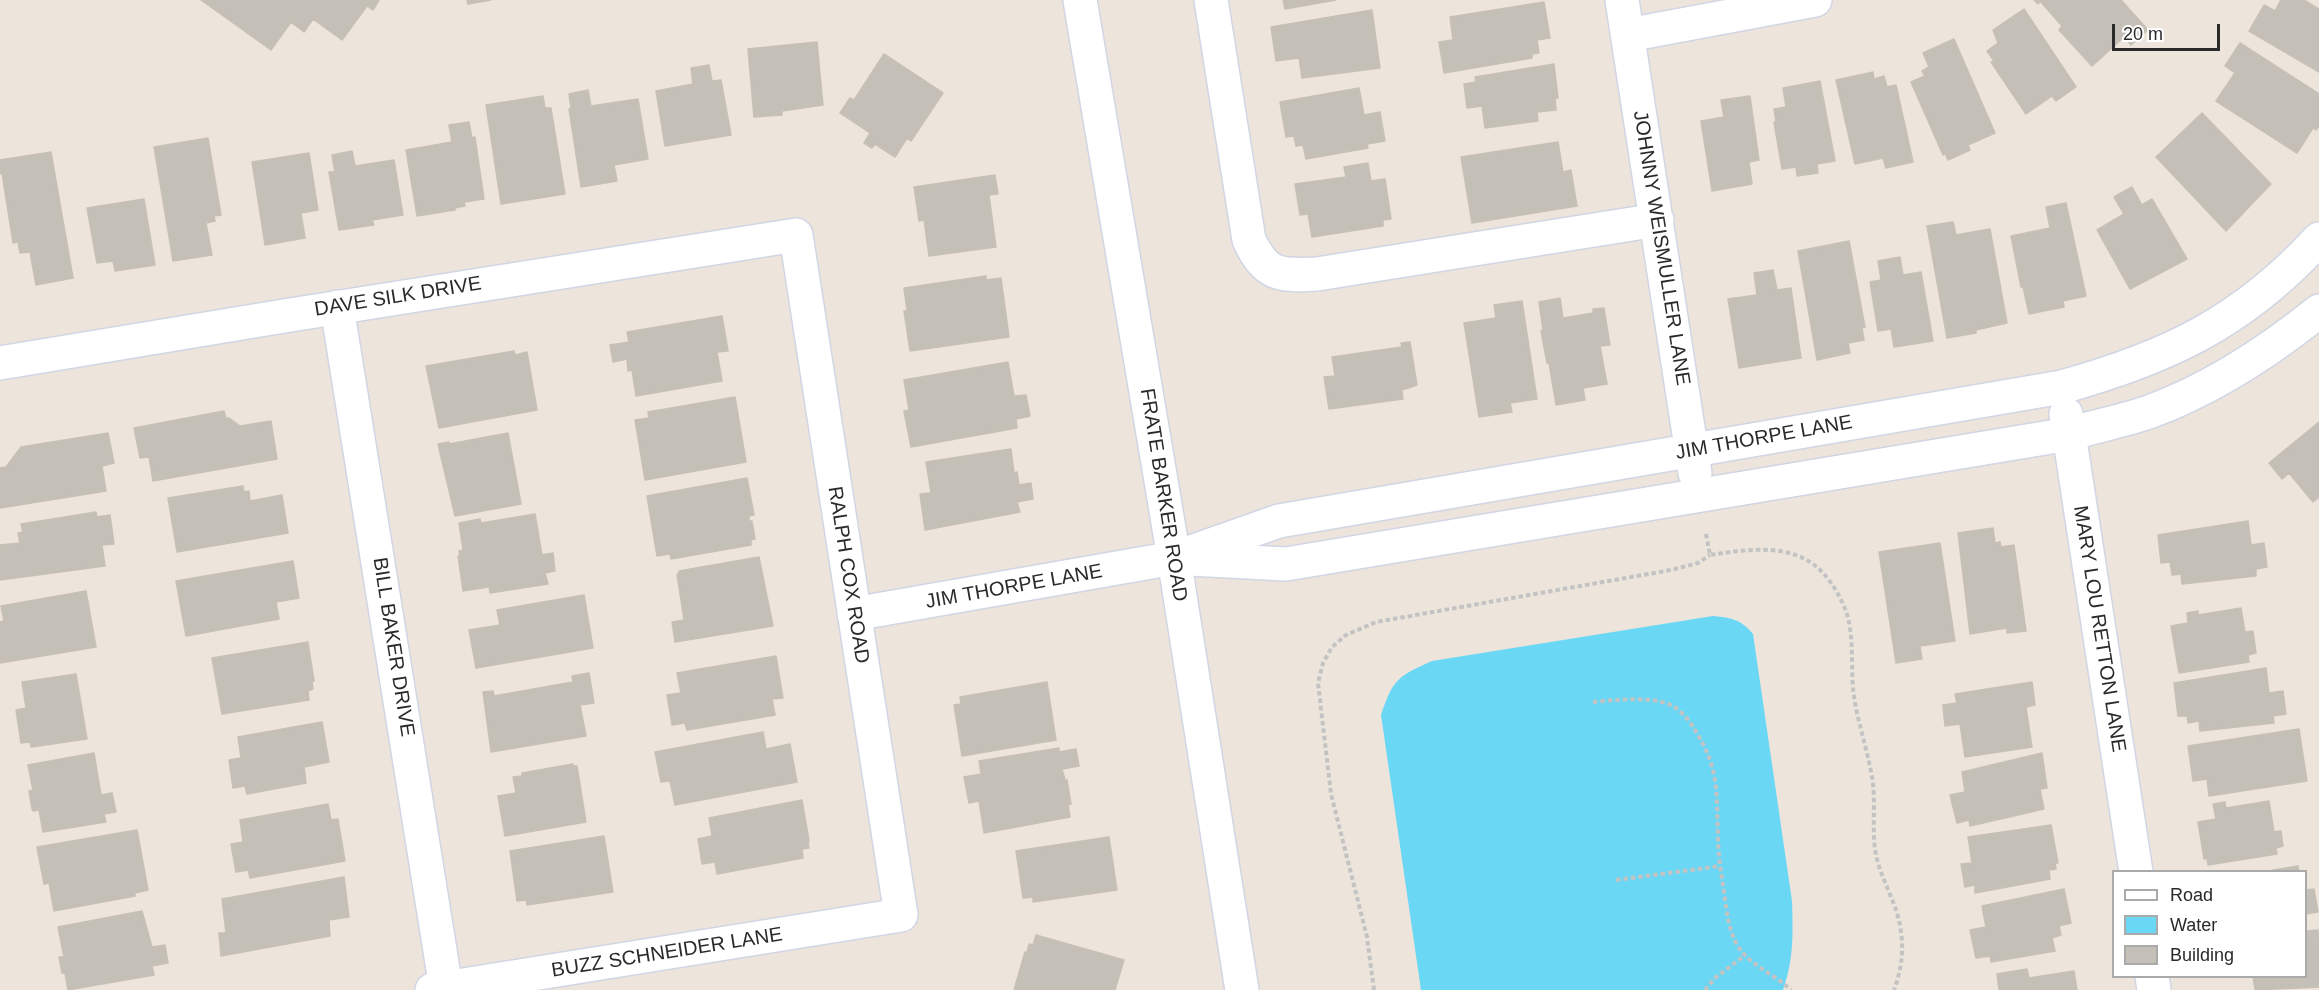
<!DOCTYPE html>
<style>
body{margin:0}
#map{position:relative;width:2319px;height:990px;overflow:hidden;background:#ede4dc;font-family:Helvetica,sans-serif}
canvas{display:block}
.legend{position:absolute;left:2112px;top:870px;width:195px;height:108px;box-sizing:border-box;background:#fff;border:2px solid #aaa;margin:0;padding:8px 10px;list-style:none;font-size:18px;color:#2a2a2a}
.legend li{display:flex;align-items:center;gap:12px;height:30px}
.legend b{width:30px;border:2px solid #aaa}
.scale{position:absolute;left:2112px;top:24px;width:108px;height:27px;box-sizing:border-box;border:3px solid #2a2a2a;border-top:0;padding-left:8px;font-size:18px;line-height:21px;white-space:nowrap;color:#2a2a2a;-webkit-text-stroke:4px #fff;paint-order:stroke}
</style>
<div id="map">
<canvas width="2319" height="990"></canvas>
<ul class="legend">
<li><b style="height:8px;background:#fff"></b>Road</li>
<li><b style="height:16px;background:#6ad7f4"></b>Water</li>
<li><b style="height:16px;background:#c4bfb7"></b>Building</li>
</ul>
<div class="scale">20 m</div>
</div>
<script>
const c = document.querySelector('canvas').getContext('2d');
c.lineJoin = 'round';
function fill(path, color) { c.fillStyle = color; c.fill(path, 'evenodd'); }
function trace(path, color, width, dash) { c.strokeStyle = color; c.lineWidth = width; c.lineCap = dash ? 'butt' : 'round'; c.setLineDash(dash || []); c.stroke(path); }
function write(font, color, halo, rows, align = 'center') {
  c.font = font + ' Helvetica,sans-serif'; c.lineWidth = 4.5; c.setLineDash([]); c.textBaseline = 'middle'; c.strokeStyle = halo; c.fillStyle = color; for (const [text, x, y, turn = 0] of rows) {
    c.save(); c.translate(x, y); c.rotate((+turn || 0) * Math.PI / 180); c.textAlign = isNaN(turn) ? turn : align; if (halo) c.strokeText(text, 0, 0); c.fillText(text, 0, 0); c.restore();
  }
}
const water = new Path2D(`
 M1713,616C1731,618 1741,619 1753,634L1792,901C1793,933 1794,959 1783,990H1421L1381,715C1393,679 1398,676 1432,661Z`);
const building = new Path2D(`
 M201,0H379L373,10L367,6L342,40L313,19L304,32L291,22L271,50Z
 M467,0H491L468,4Z
 M1283,0H1336L1285,9Z
 M2034,0H2121L2148,30L2131,45L2124,37L2092,66L2059,30L2062,26L2040,1L2038,4Z
 M2281,0H2304L2319,9V72L2249,31L2264,5L2275,11Z
 M1544,2L1550,38L1537,40L1539,53L1532,54V58L1444,73L1439,42L1453,40L1450,17Z
 M2024,9L2076,87L2056,101L2052,96L2026,114L1991,62L1994,61L1987,51L1998,43L1993,30Z
 M1372,10L1380,68L1302,78L1299,58L1276,61L1271,27Z
 M1954,39L1995,133L1968,145L1970,150L1948,160L1945,153L1943,155L1911,82L1925,76L1922,71L1929,67L1923,53Z
 M817,42L823,105L782,111V115L754,117L748,49Z
 M2240,43L2319,94V126L2316,130L2313,128L2297,153L2216,101L2235,73L2225,66Z
 M884,54L943,93L911,141L907,138L895,157L875,144L872,148L864,143L870,133L840,113L850,98L854,100Z
 M1554,64L1558,98H1555L1556,110L1537,112L1538,121L1485,128L1482,106L1467,108L1464,84L1476,82L1475,77Z
 M709,65L712,81L721,80L731,135L665,146L656,91L693,84L691,68Z
 M1873,72L1874,79L1884,76L1887,87L1896,85L1913,162L1886,168L1883,158L1855,164L1836,80Z
 M1820,81L1835,161L1817,164L1818,173L1797,176L1796,167L1782,169L1774,122H1776L1774,109L1786,107L1783,88Z
 M1359,88L1364,115L1380,112L1385,141L1367,144L1368,148L1306,159L1303,145L1296,146L1294,136L1286,137L1280,102Z
 M588,90L591,106L638,99L648,159L614,165L617,181L581,187L569,109L571,108L569,94Z
 M543,96L545,108H551L565,194L501,204L486,105Z
 M1750,96L1759,160L1749,162L1752,184L1712,191L1701,121L1724,117L1721,100Z
 M2202,113L2271,184L2226,231L2156,157Z
 M469,122L472,138L475,137L484,199L464,202L465,206L455,208V210L417,216L406,150L452,142L449,125Z
 M208,138L221,215L214,216L215,221L206,223L212,255L173,261L154,147Z
 M1558,142L1563,172L1571,170L1577,206L1472,223L1461,157Z
 M352,151L355,166L394,160L403,215L372,220L374,225L339,230L329,172H335L332,155Z
 M51,152L73,278L36,285L30,252L20,253L18,242L13,243L2,173L0,174V160Z
 M309,153L318,210L301,213L305,238L265,245L252,162Z
 M1368,163L1371,181L1385,179L1391,219L1383,220V226L1312,237L1308,214L1300,215L1295,184L1346,177L1344,167Z
 M995,175L998,194L989,195L996,247L929,256L924,220L919,221L914,187Z
 M2132,187L2142,205L2152,199L2187,259L2130,289L2097,230L2124,214L2114,197Z
 M144,199L155,265L115,271L113,261L97,263L87,208Z
 M2066,203L2086,296L2063,301L2064,307L2029,314L2023,287H2021L2011,236L2050,228L2046,207Z
 M1953,222L1956,235L1990,229L2007,323L1976,330V333L1947,338L1927,226Z
 M1849,241L1865,327L1862,328L1864,340L1848,343L1850,353L1817,360L1798,251Z
 M1900,257L1903,275L1921,272L1933,341L1894,347L1891,329L1878,331L1870,282L1881,280L1878,261Z
 M1773,270L1777,290L1791,288L1801,358L1739,368L1728,299L1757,295L1754,273Z
 M986,276V280L1001,278L1009,337L910,351L904,311H907L904,288Z
 M1560,298L1563,318L1593,313V309L1604,308L1610,345L1600,346L1607,384L1583,388L1585,400L1556,405L1549,363H1547L1541,331L1543,330L1539,302Z
 M1522,301L1537,399L1510,403L1512,412L1479,417L1464,323L1496,318L1494,305Z
 M722,316L728,351L717,352L722,381L636,396L632,370L628,371L627,359L613,362L610,345L629,342L627,332Z
 M1410,342L1417,385L1402,390L1403,399L1329,409L1324,377L1335,376L1332,357L1402,347L1401,343Z
 M514,351L515,355L527,352L537,410L439,428L426,366Z
 M1008,362L1014,396L1026,395L1030,416L1016,419L1017,428L911,447L904,411L909,410L904,380Z
 M735,397L746,462L645,480L635,420L649,418L648,412Z
 M224,411L226,418H229L240,426L271,421L277,459L153,481L149,457L140,458L134,428Z
 M2319,422V497L2313,502L2289,473L2282,479L2269,463Z
 M108,433L114,463L102,466L106,491L0,508V468L6,467L21,447Z
 M508,433L521,504L455,516L438,444L449,442V444Z
 M1011,449L1014,473L1017,472L1019,485L1031,483L1033,499L1017,502L1020,512L925,530L920,494L931,493L926,462Z
 M747,478L754,515L749,516V521H752L755,539L751,540V545L671,559L670,554L657,556L647,496Z
 M243,486L244,492L249,491L250,501L282,495L288,533L177,552L168,498Z
 M96,512L97,517L110,515L114,544L102,545L105,566L0,580V545L20,543L18,533L23,532L21,524Z
 M535,514L542,555L553,553L555,571L545,573L548,584L490,593L489,587L463,591L458,556H460L459,551L463,550L459,523L480,519L481,523Z
 M2248,521L2251,545L2264,543L2267,567L2256,569V576L2182,584L2181,574L2172,575L2170,562L2161,563L2158,535Z
 M1993,528L1995,543L2000,542L2001,547L2014,545L2026,631L2007,633V628L1970,634L1958,533Z
 M1940,543L1955,641L1920,646L1922,659L1896,663L1879,552Z
 M759,557L773,626L675,642L672,622L684,620L677,574H679V571Z
 M293,561L299,598L276,602L279,619L186,636L176,581Z
 M86,591L96,647L0,663V622L4,621L1,606Z
 M584,595L593,648L476,668L469,630L500,625L497,610Z
 M2241,608L2245,632L2253,631L2256,653L2248,655L2249,662L2179,673L2171,626L2188,623L2187,613L2198,611V615Z
 M308,642L314,681L312,682L313,689L308,691L309,700L222,714L212,658Z
 M776,656L783,698L772,699L775,715L687,730L685,723L672,725L667,695L681,693L677,673Z
 M2266,668L2269,693L2283,691L2286,714L2273,716L2274,723L2200,731L2199,721L2188,723L2187,716H2178L2174,683Z
 M589,673L594,703L580,705L586,736L491,752L483,692L493,691L494,696L573,682L572,676Z
 M76,674L87,739L31,747L30,742L21,743L16,710L26,708L22,682Z
 M1047,682L1056,740L962,756L954,705L961,704L960,697Z
 M2032,682L2035,705L2026,707L2032,747L1965,757L1960,724L1945,726L1943,705L1957,703L1955,694Z
 M322,722L329,762L304,767L306,783L247,794L245,786L233,788L229,760L241,758L238,737Z
 M2299,729L2307,781L2209,796L2207,779L2193,781L2188,746Z
 M763,732L766,749L790,744L797,782L675,805L670,781L661,782L655,752Z
 M1059,748V752L1076,749L1079,766L1062,769L1065,780H1067L1071,804L1068,805L1070,817L984,833L979,801L969,803L964,777L981,774L979,761Z
 M94,753L101,795L112,793L116,812L104,814L106,822L43,832L39,810L33,811L32,809L29,791L33,790L28,765Z
 M2042,753L2047,788L2040,789L2044,809L1970,826L1969,820L1957,823L1950,795L1965,792L1962,772Z
 M573,764V766H577L586,822L505,836L498,796L516,793L513,777L522,776V773Z
 M802,800L809,841L808,842L809,848L802,849L803,858L717,874L715,862L702,864L698,839L712,836L709,818Z
 M2269,801L2274,832L2281,831L2283,846L2276,848L2277,854L2208,865L2207,858L2204,859L2198,822L2216,819L2213,804L2225,802L2226,808Z
 M328,804L331,820L338,819L345,861L250,878L248,870L236,872L231,844L243,842L240,820Z
 M2051,825L2058,863H2055L2056,869L2049,870L2050,879L1975,893V885L1965,887L1961,864L1972,863L1968,837Z
 M137,830L148,890L135,893V896L54,911L49,883L44,884L37,847Z
 M604,836L613,892L527,905L526,900L517,901L510,851Z
 M1109,837L1117,890L1033,902V897L1023,898L1016,851Z
 M2298,866L2299,872H2262Z
 M344,877L349,917L329,920L330,936L221,956L219,933H226L222,899Z
 M2064,889L2071,923L2059,926L2061,935L2052,938L2055,951L1991,962L1990,956L1976,958L1970,930L1986,927L1982,906Z
 M2314,889L2318,912L2306,914V921V890Z
 M142,911L152,947L165,945L168,963L152,966L154,975L68,990L65,973H62L59,957H64L58,927Z
 M2318,930L2319,987L2255,990L2253,976H2306V931Z
 M1036,935L1124,960L1115,990H1014L1025,952L1027,953L1029,944L1033,945Z
 M2027,969L2029,978L2074,971L2077,990H1999L1997,974Z`);
const path = new Path2D(`
 M1706,534L1710,555C1748,549 1794,542 1822,572C1832,582 1841,598 1846,611C1854,635 1851,662 1853,688C1856,718 1867,747 1872,777C1876,801 1872,825 1875,849C1879,878 1898,903 1901,932C1904,952 1901,971 1894,990
 M1593,702C1614,700 1656,695 1674,707C1682,711 1691,723 1695,730C1720,770 1716,792 1718,835C1718,857 1722,878 1725,899C1727,914 1729,929 1736,943C1748,965 1773,973 1791,990
 M1616,880L1720,866
 M1374,990L1367,937L1331,794L1318,683L1323,663L1332,647L1346,635L1376,622L1671,570L1698,563L1710,555
 M1705,990L1715,978L1744,956`);
const minor = new Path2D(`
 M1080,0L1174,558L1242,990
 M1211,0L1249,240C1266,276 1280,276 1317,274L1657,220
 M1622,0L1695,473
 M1628,35L1815,0
 M337,307L446,988
 M0,363L284,316L796,235L901,915L432,990
 M2066,414L2136,872
 M1190,559L1286,564L2069,434C2095,426 2123,421 2149,412C2212,389 2268,352 2319,311
 M854,614L1174,558L1279,521L2062,387C2169,357 2243,322 2319,239
 M2152,976L2154,990`);
const streetNames = [
 ["JOHNNY WEISMULLER LANE",1661,248,81],
 ["DAVE SILK DRIVE",398,297,-9],
 ["JIM THORPE LANE",1764,438,-10],
 ["FRATE BARKER ROAD",1163,495,81],
 ["RALPH COX ROAD",848,575,81],
 ["JIM THORPE LANE",1014,587,-10],
 ["MARY LOU RETTON LANE",2099,629,81],
 ["BILL BAKER DRIVE",393,647,81],
 ["BUZZ SCHNEIDER LANE",667,953,-9]
];
fill(water, '#6ad7f4');
fill(building, '#c4bfb7');
trace(building, '#c8c0b5', 1.5);
trace(minor, '#d1d6e4', 36);
trace(path, '#c3c3c3', 4, [4.5, 3]);
trace(minor, '#fff', 33);
write('20px', '#2a2a2a', '#fff', streetNames);
</script>
